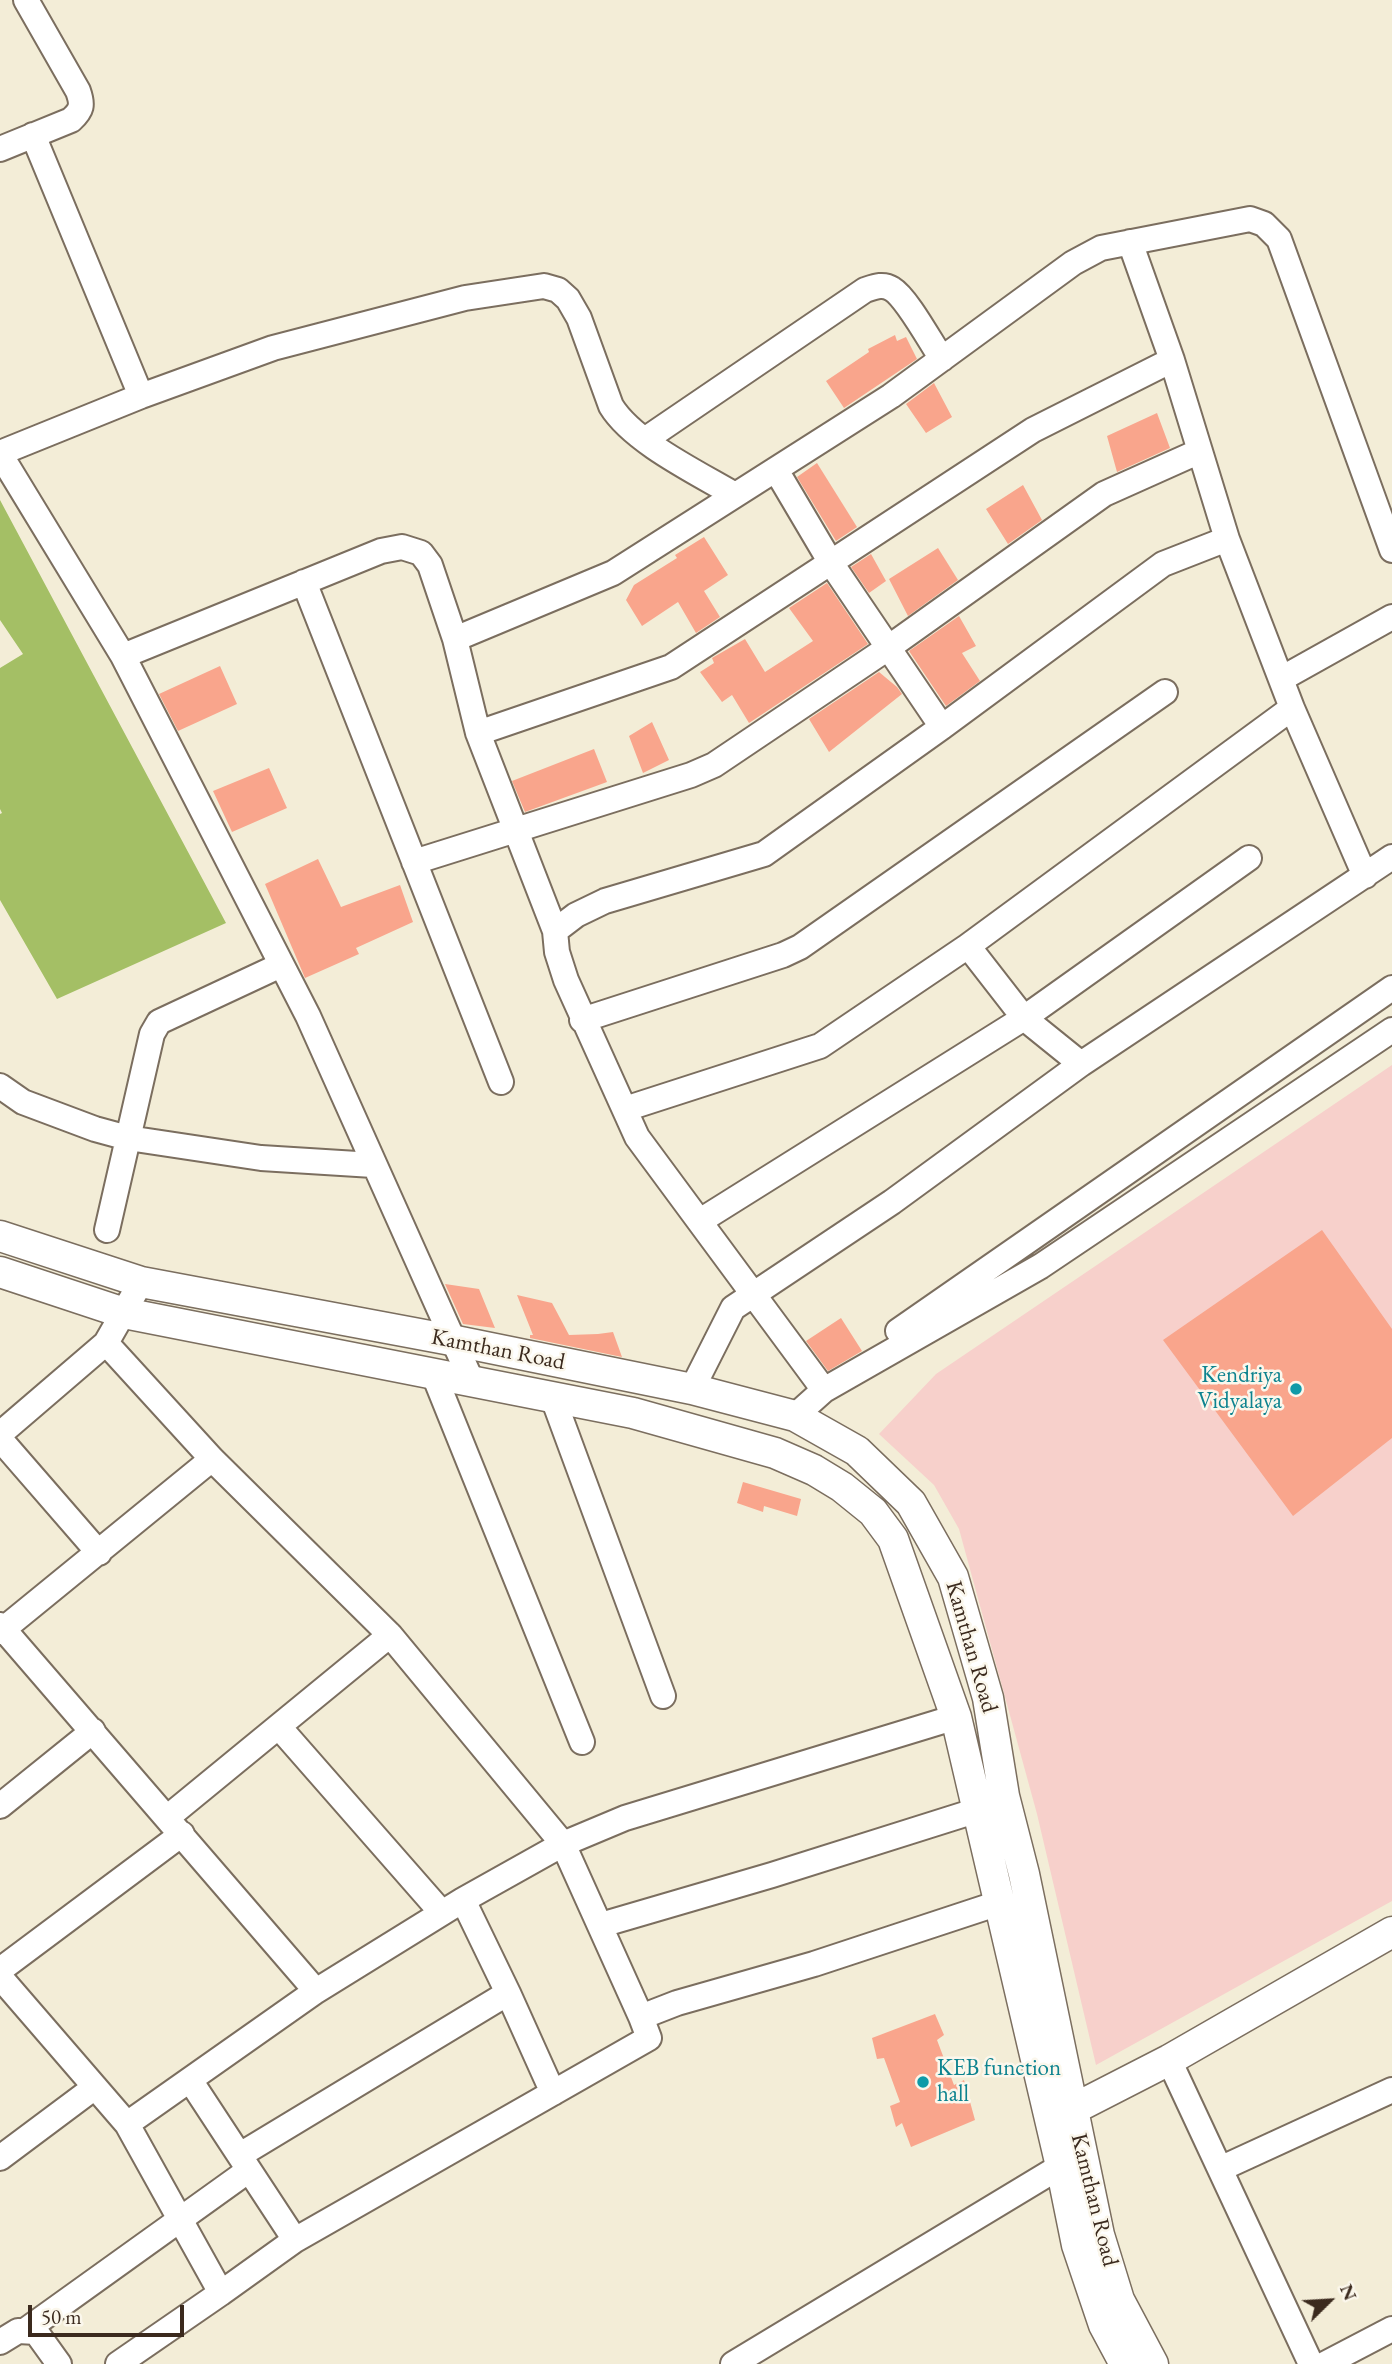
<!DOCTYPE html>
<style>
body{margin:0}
#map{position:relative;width:1392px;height:2364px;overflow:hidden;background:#f3edd7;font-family:"EB Garamond",serif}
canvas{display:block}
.north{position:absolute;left:1294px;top:2266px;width:70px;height:70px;-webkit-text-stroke:5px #fbf7ec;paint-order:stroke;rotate:66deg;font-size:19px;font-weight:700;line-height:28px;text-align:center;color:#3b2a1e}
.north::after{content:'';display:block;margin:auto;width:24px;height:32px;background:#3b2a1e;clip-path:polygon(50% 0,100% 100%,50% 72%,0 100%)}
.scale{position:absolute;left:28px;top:2305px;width:156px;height:32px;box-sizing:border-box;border:4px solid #3b2a1e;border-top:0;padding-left:9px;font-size:21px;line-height:24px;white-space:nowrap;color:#3b2a1e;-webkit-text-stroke:5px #fbf7ec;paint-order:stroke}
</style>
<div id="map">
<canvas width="1392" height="2364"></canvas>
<div class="north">N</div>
<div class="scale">50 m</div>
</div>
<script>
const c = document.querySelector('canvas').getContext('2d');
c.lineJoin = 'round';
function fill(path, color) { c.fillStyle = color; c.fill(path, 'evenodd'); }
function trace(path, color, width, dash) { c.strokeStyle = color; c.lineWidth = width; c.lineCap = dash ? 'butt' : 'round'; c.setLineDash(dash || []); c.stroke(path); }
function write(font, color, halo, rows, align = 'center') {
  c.font = font + ' "EB Garamond",serif'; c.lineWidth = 5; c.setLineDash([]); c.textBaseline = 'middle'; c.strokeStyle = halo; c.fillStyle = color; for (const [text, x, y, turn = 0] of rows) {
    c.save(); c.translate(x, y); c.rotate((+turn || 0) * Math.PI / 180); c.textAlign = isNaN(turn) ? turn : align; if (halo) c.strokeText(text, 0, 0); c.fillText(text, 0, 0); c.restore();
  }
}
const built = new Path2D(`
 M1392,1065V1901L1096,2065L1037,1814L959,1529L934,1485L879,1434L936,1374Z`);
const green = new Path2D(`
 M0,500L226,923L57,999L0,900V814L2,813L0,809V668L23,654L0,620Z`);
const building = new Path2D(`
 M895,335L897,341L906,337L917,359L844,408L826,381L869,352L868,349Z
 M934,383L952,417L926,433L906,404Z
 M1157,413L1170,448L1117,472L1107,436Z
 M817,463L857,527L836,541L797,477Z
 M1023,485L1042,520L1008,544L986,509Z
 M704,537L728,575L704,591L720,617L696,633L678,602L642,626L626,600L634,585L677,558L675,555Z
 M938,548L958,580L908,616L889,579Z
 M871,554L886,581L869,593L851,567Z
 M827,583L868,644L749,723L732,695L722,702L700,672L714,663L712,658L745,639L765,672L813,641L789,608Z
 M959,616L976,646L962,653L980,681L946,706L909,651Z
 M220,666L237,704L178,731L159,694Z
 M879,672L897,687L902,694L829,752L809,719Z
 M652,722L669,760L643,773L629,736Z
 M594,749L607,782L525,812L512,781Z
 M269,768L287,808L232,832L213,791Z
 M318,859L341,907L400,885L413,922L356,948L359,954L305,978L265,884Z
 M1322,1230L1392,1329V1438L1293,1516L1163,1340Z
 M445,1284L479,1289L495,1328L463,1324Z
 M517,1295L552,1303L569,1335L598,1334L613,1332L622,1357L530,1338V1335H533Z
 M841,1318L862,1351L828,1371L806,1341Z
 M743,1482L801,1499L797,1516L764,1506L763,1512L737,1503Z
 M935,2014L944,2035L937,2040L954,2085L964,2080L975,2120L911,2147L902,2123L896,2127L890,2106L900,2102L884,2058L877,2059L872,2038Z`);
const minor = new Path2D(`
 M33,135L141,396
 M0,149L71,120C82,110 83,105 78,91L26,0
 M1130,242L1172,360L1227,539L1292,708L1365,876
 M646,439L865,290C874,287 883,283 892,289C907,298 931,343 942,359
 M0,453L141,396L273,348L465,298L544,286L558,290L568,299L579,318L611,406C633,442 698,473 735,495
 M0,454L123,656L308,1016L472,1382
 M776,470L831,563L942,727
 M304,582L501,1082
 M455,639L613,573L891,396L1073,263L1101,248L1250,219L1264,224L1279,239L1392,550
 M123,656L381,551L402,547L421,553L430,565L455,639L478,733L555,931L557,952L566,980L637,1137L824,1390
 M1281,679L1392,617
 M478,733L671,667L1033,430L1172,360
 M414,862L691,775L714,765L888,648L1104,494L1200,451
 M555,931L576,915L605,901L764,854L942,727L1163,564L1227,539
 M582,1020L783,955L800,947L1165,692
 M1081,1064L1024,1018L968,946L1292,708
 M0,1086L23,1102L95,1129L128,1138L261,1158L373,1165
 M625,1109L820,1046L968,946
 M700,1221L1024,1018L1249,858
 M107,1230L152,1034L159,1022L281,965
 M898,1331L1392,988
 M106,1343L212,1459L390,1635L563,1844L641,2017L677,2003L814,1964L999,1903
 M434,1375L582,1742
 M692,1389L733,1308L892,1202L1081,1064L1392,857
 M553,1398L663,1696
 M795,1416L824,1390L1041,1266L1392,1030
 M0,1434L106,1343L141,1282
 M0,1439L99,1553
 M0,1625L316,1991
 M0,1632L212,1459
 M279,1727L442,1913
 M0,1806L93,1731
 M168,1817L390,1635
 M463,1900L508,1993L553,2093
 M601,1925L772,1875L978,1810
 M0,1970L182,1834
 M0,1977L127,2124L316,1991L463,1900L563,1844L625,1818L956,1717
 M1169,2060L1311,2364
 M190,2080L295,2240
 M127,2124L221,2293L295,2240L649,2038L641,2017
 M240,2155L508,1993
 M0,2158L95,2087
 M1220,2169L1392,2090
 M26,2330L249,2170
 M0,2342L18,2331L36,2332L59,2364
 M118,2364L221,2293
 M733,2364L1061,2166
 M1325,2364L1392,2329`);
const major = new Path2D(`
 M0,1236L141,1282L451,1340L692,1389L795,1416L857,1451L911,1503L953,1577L988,1698L1004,1796L1024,1874L1099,2235L1119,2300L1153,2364
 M0,1272L124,1313L633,1413L775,1453L814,1470L842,1487L873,1512L893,1539L956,1717L1061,2166L1077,2245L1104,2325L1125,2364
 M1054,2119L1169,2060L1392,1932`);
const markers = [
 [1296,1389,7,"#0f9aa8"],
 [923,2082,7,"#0f9aa8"]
];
const streetNames = [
 ["Kamthan Road",498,1350,11],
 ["Kamthan Road",971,1647,74],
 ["Kamthan Road",1094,2200,76]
];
const cultureNames = [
 ["Kendriya",1282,1376],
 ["Vidyalaya",1282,1402],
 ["KEB function",937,2069,"left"],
 ["hall",937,2095,"left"]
];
fill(built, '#f7d0cb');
fill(green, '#a4bf65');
fill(building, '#f9a58c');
trace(minor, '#7b6e5f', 28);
trace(major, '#7b6e5f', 33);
trace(minor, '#fff', 24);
trace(major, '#fff', 30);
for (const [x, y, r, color] of markers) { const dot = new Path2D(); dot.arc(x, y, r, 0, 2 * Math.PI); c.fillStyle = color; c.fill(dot); trace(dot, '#fbf7ec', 2.5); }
write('23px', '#3b2a1e', '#fbf7ec', streetNames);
write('23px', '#0d838f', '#fbf7ec', cultureNames, 'right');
</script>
